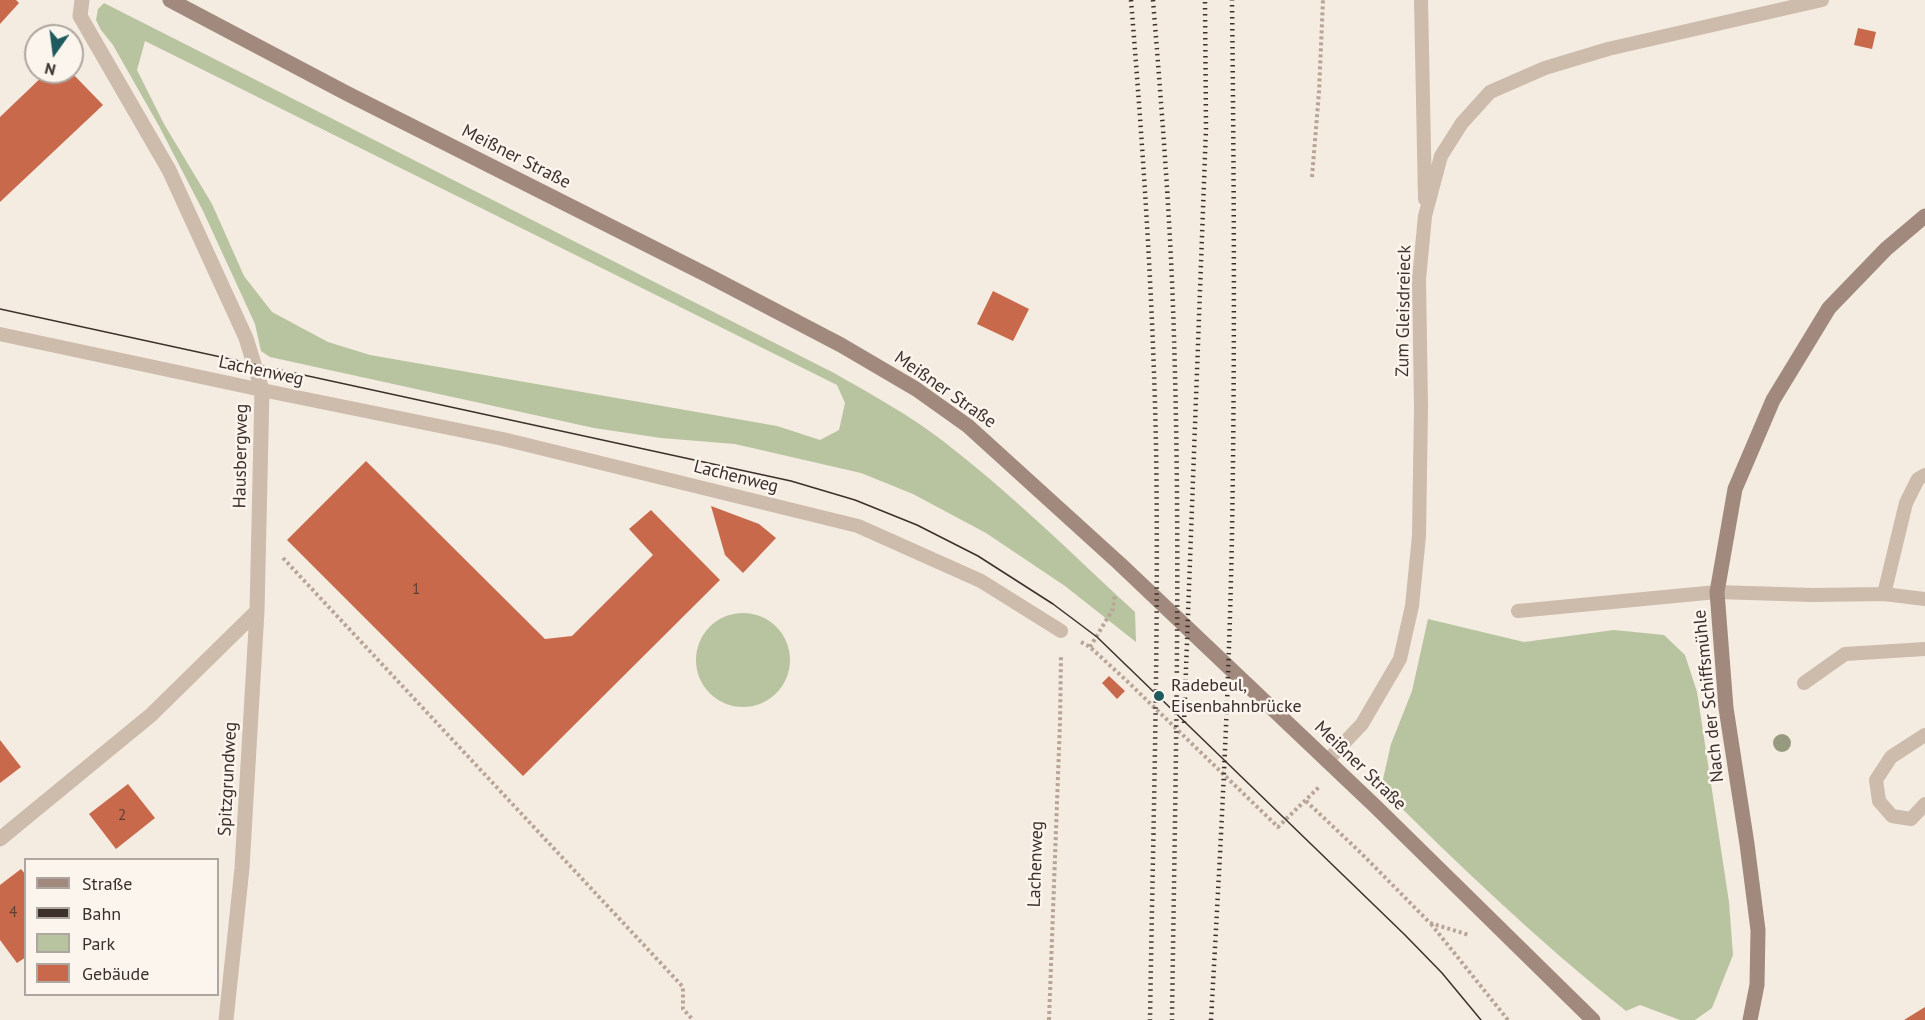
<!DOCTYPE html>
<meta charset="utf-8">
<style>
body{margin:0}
#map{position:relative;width:1925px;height:1020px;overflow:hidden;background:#f4ebe1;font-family:"PT Sans",sans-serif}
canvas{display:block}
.legend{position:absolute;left:24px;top:858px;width:195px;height:138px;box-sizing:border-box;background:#fbf5ee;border:2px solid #aea6a0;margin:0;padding:8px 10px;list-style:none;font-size:18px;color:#3b302b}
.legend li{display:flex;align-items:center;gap:12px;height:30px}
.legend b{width:30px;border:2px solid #aea6a0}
.north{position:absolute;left:24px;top:24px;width:60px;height:60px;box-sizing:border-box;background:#fbf5ee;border:2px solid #aea6a0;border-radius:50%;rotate:194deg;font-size:16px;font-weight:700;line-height:24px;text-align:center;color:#3b302b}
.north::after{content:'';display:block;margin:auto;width:21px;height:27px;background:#1f5a5e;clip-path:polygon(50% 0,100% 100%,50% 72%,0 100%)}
</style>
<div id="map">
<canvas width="1925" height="1020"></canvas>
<ul class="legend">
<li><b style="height:8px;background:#a18a7d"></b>Straße</li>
<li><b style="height:8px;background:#3b302b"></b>Bahn</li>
<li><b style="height:16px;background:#b8c4a0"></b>Park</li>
<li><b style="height:16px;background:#c8694b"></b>Gebäude</li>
</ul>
<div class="north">N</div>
</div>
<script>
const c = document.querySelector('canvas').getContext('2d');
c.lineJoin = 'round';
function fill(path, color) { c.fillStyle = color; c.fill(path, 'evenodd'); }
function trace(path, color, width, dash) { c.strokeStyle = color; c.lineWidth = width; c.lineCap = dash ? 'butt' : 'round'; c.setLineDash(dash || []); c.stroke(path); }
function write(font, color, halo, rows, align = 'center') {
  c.font = font + ' "PT Sans",sans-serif'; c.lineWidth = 5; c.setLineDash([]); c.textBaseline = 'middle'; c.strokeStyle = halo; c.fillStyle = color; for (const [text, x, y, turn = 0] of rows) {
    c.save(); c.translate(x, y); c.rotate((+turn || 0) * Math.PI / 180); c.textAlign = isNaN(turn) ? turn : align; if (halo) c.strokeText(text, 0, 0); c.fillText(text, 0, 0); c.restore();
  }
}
const green = new Path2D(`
 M104,3L834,373C871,394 909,415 943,441C1011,493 1072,554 1135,612L1136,642L1065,586L986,533L913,494L861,473L735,444L661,438L594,428L270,357L261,351L255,324L203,211L159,126L113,45L101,30L96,20L98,9ZM145,41L837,385L845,403L839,430L820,440L777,426L370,355L328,342L272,312L244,276L212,204L164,124L137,70Z
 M696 660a47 47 0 1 1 94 0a47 47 0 1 1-94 0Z
 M1428,619L1524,642L1614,630L1664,635L1685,655L1697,692L1729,902L1733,955L1712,1008L1695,1020H1680L1640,1005L1626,1011C1539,942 1459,865 1381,788L1391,744L1412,691Z`);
const building = new Path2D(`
 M0,0H16L19,3L0,24Z
 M1858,28L1876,32L1872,49L1854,45Z
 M47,72H71L103,105L0,202V117Z
 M993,291L1029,309L1013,341L977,324Z
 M366,461L545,639L572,636L653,555L629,529L651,510L720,580L523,776L287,540Z
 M711,506L759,524L776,538L743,573L725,555Z
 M1109,676L1125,691L1117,699L1102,683Z
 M0,740L21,767L0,783Z
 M128,784L155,818L116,849L89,814Z
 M21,869L26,875V957L17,963L0,940V885Z
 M1925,1007V1020H1904Z`);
const path = new Path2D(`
 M1312,177L1319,92L1323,0
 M283,558L683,987V1009L693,1020
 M1081,642L1090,647L1128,682L1278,827L1319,787
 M1090,647L1113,609L1115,594
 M1306,801L1361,853L1430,923L1469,935
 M1431,924L1508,1020
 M1049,1020L1060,722L1061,655`);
const lane = new Path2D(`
 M1421,0L1425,199
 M0,334L262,390L503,439L858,526L981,581L1061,631
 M1884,594L1925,599
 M1518,611L1717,592L1812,595L1884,594L1906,503L1918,479L1925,475
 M1804,683L1845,654L1925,649
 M1925,735L1891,757L1876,780L1879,801L1892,816L1911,819L1925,804
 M1327,761L1362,724L1400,659L1412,606L1419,536L1421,407L1419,279L1425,216L1441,156L1462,123L1490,92L1545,68L1608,49L1822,0`);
const street = new Path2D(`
 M82,0L80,16L169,170L246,338L262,390L257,611L242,868L226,1020
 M0,839L151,715L257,611`);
const secondary = new Path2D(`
 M170,0L348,94L709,276L841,345L916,389L968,426L1120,564L1376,807L1593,1020
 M1750,1020L1757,985L1758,930L1747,844L1726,708L1717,592L1735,489L1773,400L1829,308L1886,249L1925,216`);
const tram = new Path2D(`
 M0,309L791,481L855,500L917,525L978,556L1053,604L1097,637L1405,935L1442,973L1481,1020`);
const rail = new Path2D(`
 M1131,0C1143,148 1153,297 1156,445C1159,637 1153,829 1150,1020
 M1153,0C1162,113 1171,225 1174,338C1181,565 1175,793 1172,1020
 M1184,723L1206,128L1205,0
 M1211,1020C1220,858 1229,696 1232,533C1235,356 1234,178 1232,0`);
const trees = [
 [1782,743]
];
const markers = [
 [1159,696,6,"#1f5a5e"]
];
const numberNames = [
 ["1",416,590],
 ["2",122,816],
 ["4",13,913]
];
const streetNames = [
 ["Meißner Straße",516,157,27],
 ["Zum Gleisdreieck",1404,311,-89],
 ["Lachenweg",261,371,12],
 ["Meißner Straße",945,390,35],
 ["Hausbergweg",241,456,-89],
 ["Lachenweg",736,477,14],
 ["Nach der Schiffsmühle",1709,696,-96],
 ["Meißner Straße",1360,766,44],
 ["Spitzgrundweg",228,779,-87],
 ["Lachenweg",1036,864,-88]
];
const poiNames = [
 ["Radebeul,",1171,686],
 ["Eisenbahnbrücke",1171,707]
];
fill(green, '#b8c4a0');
fill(building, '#c8694b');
trace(path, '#b9a596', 4, [3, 3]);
trace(lane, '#cdbbac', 14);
trace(street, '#cdbbac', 15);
trace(secondary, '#a18a7d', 15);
trace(tram, '#3b302b', 1.5);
trace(rail, '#3b302b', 4.5, [1.5, 4.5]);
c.fillStyle = '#969b7f';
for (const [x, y] of trees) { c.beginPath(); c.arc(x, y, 9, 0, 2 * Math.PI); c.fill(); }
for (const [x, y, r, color] of markers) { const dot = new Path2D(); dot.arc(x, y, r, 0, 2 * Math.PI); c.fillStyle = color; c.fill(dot); trace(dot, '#fbf5ee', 2); }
write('15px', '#5e3e33', null, numberNames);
write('18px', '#3b302b', '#fbf5ee', streetNames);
write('18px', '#3b302b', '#fbf5ee', poiNames, 'left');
</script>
